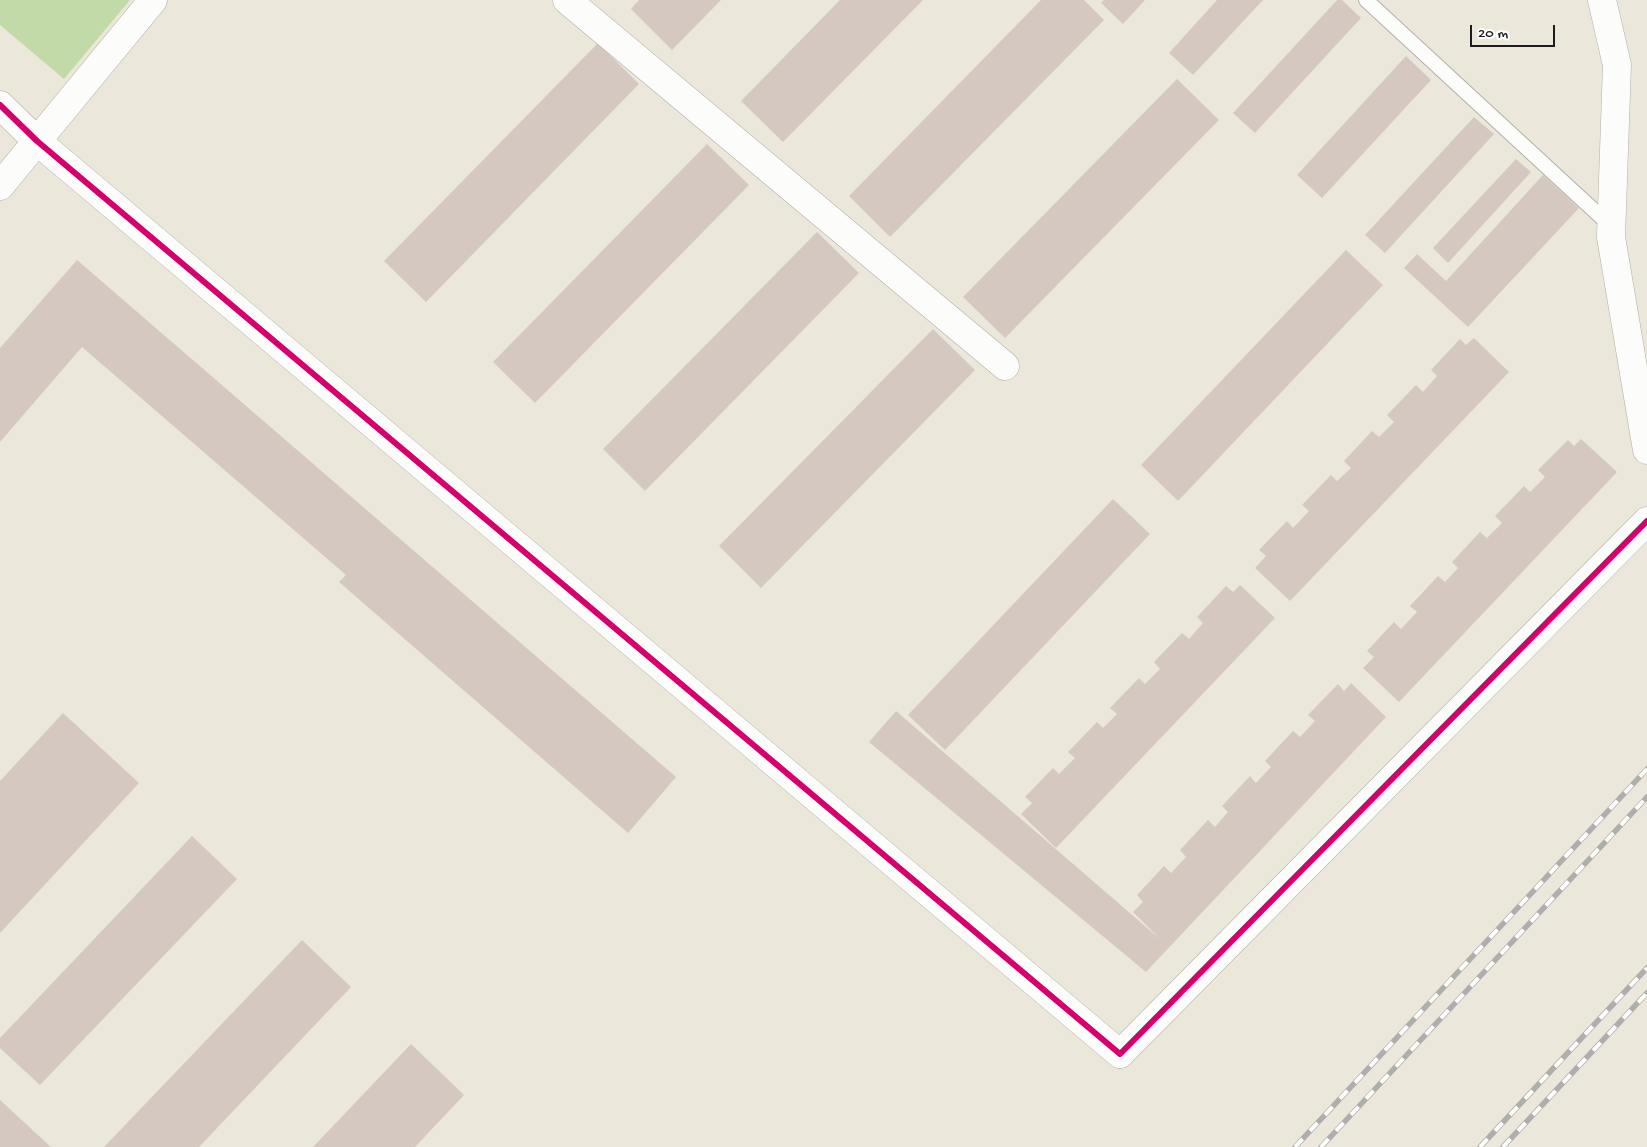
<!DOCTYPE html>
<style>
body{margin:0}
#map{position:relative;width:1647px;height:1147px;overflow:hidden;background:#ebe8db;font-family:"Gochi Hand",sans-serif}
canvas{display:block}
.scale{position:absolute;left:1470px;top:25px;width:85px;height:22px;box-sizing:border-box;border:2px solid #1c1c1c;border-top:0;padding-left:6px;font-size:15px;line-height:18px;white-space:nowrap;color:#1c1c1c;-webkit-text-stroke:4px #fff;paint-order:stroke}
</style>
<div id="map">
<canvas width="1647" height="1147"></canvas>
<div class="scale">20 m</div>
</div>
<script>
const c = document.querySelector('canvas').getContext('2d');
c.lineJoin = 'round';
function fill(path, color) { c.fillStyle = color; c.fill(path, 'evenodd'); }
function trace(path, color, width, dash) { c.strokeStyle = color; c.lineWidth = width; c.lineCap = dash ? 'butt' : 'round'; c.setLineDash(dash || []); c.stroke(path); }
const green = new Path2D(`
 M0,0H130L64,79L0,25Z`);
const building = new Path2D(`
 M639,0H721L672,50L631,9Z
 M840,0H923L783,142L741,101Z
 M1041,0H1084L1104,20L890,237L849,196Z
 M1104,0H1145L1123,24L1101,3Z
 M1217,0H1263L1193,75L1169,53Z
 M1337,0H1342L1361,18L1255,133L1233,113Z
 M598,43L639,84L426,302L384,261Z
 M1406,56L1431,80L1322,198L1297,175Z
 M1177,79L1219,120L1005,338L963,297Z
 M1474,117L1494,134L1385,253L1365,235Z
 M707,144L749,185L535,403L493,362Z
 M1516,159L1531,172L1448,263L1433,248Z
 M1543,175L1579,208L1468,327L1404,268L1417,254L1446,281Z
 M817,232L859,273L645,491L603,449Z
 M1346,250L1383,285L1178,501L1141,465Z
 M77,260L676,777L628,833L339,582L346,575L82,347L0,442V348Z
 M933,329L975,370L761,588L719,546Z
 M1474,338L1509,372L1290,601L1255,568L1266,556L1259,550L1287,521L1293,528L1309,511L1302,505L1331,475L1337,481L1351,468L1344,461L1372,431L1379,437L1394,422L1387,415L1416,385L1423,392L1437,376L1431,370L1460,339L1466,345Z
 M1581,439L1617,472L1399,702L1363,668L1374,657L1367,651L1394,622L1401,629L1417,612L1410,606L1438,576L1445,582L1458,568L1452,562L1480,532L1487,538L1502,523L1495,516L1524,486L1530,492L1545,477L1538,470L1568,440L1574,446Z
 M1113,499L1150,534L945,750L908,715Z
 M1240,585L1275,618L1056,848L1021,814L1032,803L1025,797L1053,768L1059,774L1075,758L1068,752L1097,722L1103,728L1117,714L1110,708L1139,678L1145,684L1160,669L1154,662L1182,633L1189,639L1203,623L1197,617L1226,586L1233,592Z
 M1351,683L1386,717L1146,972L869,742L896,711L1160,939L1133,912L1143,902L1137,895L1164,866L1171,873L1186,857L1180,850L1208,820L1215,827L1228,812L1222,806L1250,776L1256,783L1271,767L1265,761L1293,731L1300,737L1315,721L1308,715L1338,684L1344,691Z
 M63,713L139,783L0,933V781Z
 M192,836L237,879L40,1085L0,1048V1038Z
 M302,940L351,987L199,1147H104Z
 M411,1044L464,1095L415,1147H313Z
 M0,1100L51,1147H0Z`);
const lane = new Path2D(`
 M1366,0L1612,227`);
const street = new Path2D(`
 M567,0L1005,366
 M1602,0L1617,65L1611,237L1647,450
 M0,186L153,0
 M1120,1054L1647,521`);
const secondary = new Path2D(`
 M0,105L37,141L1120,1054`);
const rail = new Path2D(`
 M1295,1147L1647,769
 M1321,1147L1647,797
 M1480,1147L1647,968
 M1503,1147L1647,993`);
const cycleway = new Path2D(`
 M0,105L37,141L1120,1054L1647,521`);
fill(green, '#c1daa8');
fill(building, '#d4c8c1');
trace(lane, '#b1afa7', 16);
trace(street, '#b1afa7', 29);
trace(secondary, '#b1afa7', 29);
trace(lane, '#fcfcfa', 14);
trace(street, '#fcfcfa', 28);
trace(secondary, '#fcfcfa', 28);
trace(rail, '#afaeac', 5.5);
trace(rail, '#fff', 4, [11]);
trace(cycleway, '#d6006c', 6);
</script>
